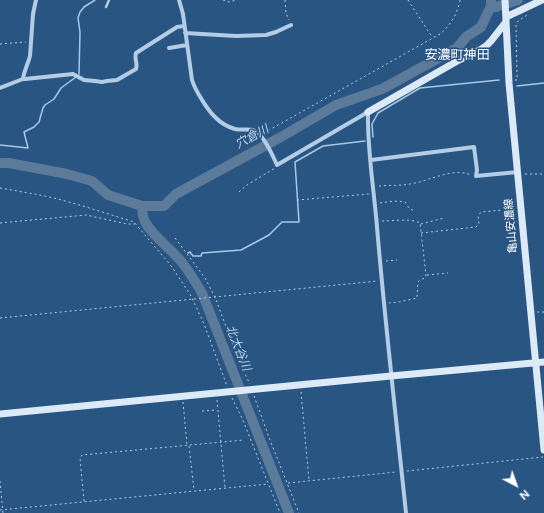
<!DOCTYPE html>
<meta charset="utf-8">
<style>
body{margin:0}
#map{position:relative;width:544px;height:513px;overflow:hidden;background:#295583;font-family:Figtree,sans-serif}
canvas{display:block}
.north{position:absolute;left:496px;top:465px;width:40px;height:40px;-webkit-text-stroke:3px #295583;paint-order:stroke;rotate:139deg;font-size:11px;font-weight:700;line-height:16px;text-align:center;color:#fff}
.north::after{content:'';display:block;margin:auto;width:14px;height:18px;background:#fff;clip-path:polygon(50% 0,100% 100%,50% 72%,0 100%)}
</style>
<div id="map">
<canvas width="544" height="513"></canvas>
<div class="north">N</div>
</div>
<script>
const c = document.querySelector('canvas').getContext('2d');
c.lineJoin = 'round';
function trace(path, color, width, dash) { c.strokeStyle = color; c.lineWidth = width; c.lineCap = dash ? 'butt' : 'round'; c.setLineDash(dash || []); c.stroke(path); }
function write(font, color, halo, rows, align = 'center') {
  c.font = font + ' Figtree,"Noto Sans JP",sans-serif'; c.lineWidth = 3; c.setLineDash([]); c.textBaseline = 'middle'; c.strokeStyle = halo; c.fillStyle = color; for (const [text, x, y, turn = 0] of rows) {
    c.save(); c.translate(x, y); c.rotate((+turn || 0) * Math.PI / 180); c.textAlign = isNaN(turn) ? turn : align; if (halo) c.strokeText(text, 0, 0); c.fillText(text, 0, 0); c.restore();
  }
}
const stream = new Path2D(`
 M79,74L80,32L78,18L80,12L84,7L95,0
 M517,86L544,83
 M373,137L372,124L378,113L420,88L499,80
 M0,145L28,148L24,132L34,127L39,122L43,108L45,105L54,99L61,88L76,77
 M188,253L190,252L193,256H201L202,253L241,250L269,235L282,222H299L295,162L323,146L365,141`);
const river = new Path2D(`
 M491,6L496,7L518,0
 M0,163H9L67,174L92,181L108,195L142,206H164L176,194L281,137L336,105L382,89L457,48L466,37L481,27L491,6V0
 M142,206C143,210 142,215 144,219C148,232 170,248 179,259C188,269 195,281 202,293L289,513`);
const path = new Path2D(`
 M223,0L229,2L237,0
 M285,0L286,13L289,20
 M408,0L432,37
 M0,44L26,42
 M515,80H517V77L516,25L518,21L529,14
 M264,133L440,34C450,26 458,13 460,0
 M525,174H544
 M379,186C389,185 400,186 410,184C430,181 452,167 471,175
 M0,188L40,195L58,199L83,206L134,222L172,267L191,296L204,324L227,386
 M239,192L247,185L275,168
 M297,200L369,194
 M380,203L394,201L405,202L409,208L414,211
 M382,221C393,221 411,218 420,223L426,275L425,278L420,280L418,282L417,298L399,302L389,303
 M0,223L86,215L127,224H135
 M421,224L444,218
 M421,233L476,227L479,224L478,216L481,212L514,209
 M175,238L205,278L215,297L240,364L250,384
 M386,261L397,260
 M427,275L448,273
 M537,312H544
 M0,318L378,281
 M301,392L309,480
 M254,396L270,440L299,513
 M232,398L242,418L280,513
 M217,400L225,488
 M183,402L187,445
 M202,411L217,410
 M189,446L194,490
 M407,471L543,457
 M0,481L3,513
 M288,483L396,472
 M84,501L80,458L82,455L244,440
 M0,510L268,484`);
const lane = new Path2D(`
 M106,7L109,0`);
const street = new Path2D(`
 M179,0L183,14L192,80C195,90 208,111 216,118C221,123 228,127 235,129C243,131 251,127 258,133C265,139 273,156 277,165L368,112
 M185,33L236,36L266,35L276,32L291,25
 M169,48L187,45
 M23,79C24,71 28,64 30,56L33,14L36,0
 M0,88L23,79H25L73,74L84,80L95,81L102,82L107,81L117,80L136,69C138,64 134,58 136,53L177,27L184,26
 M368,112C367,150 374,189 377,227C385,322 396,418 406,513
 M371,160L474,147L477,170L476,176L518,172`);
const secondary = new Path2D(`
 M505,0L509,83L544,450
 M506,17L542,0
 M368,112L459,60L480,50L486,46L491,41L506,22
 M0,414L391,376L544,362`);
const streetNames = [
 ["亀山安濃線",511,226,-95]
];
const waterNames = [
 ["穴倉川",252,137,-29],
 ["北大谷川",238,348,68]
];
const quarterNames = [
 ["安濃町神田",457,55]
];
trace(stream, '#a8c8e7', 1.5);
trace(river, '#5c7a99', 10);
trace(path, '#b3cde6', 1, [2, 3]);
trace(lane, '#b3cde6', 2.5);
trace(street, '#b3cde6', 4);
trace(secondary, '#dce9f6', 7);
write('11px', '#fff', '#295583', streetNames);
write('italic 12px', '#bfd7ee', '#295583', waterNames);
write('13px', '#fff', '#295583', quarterNames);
</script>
